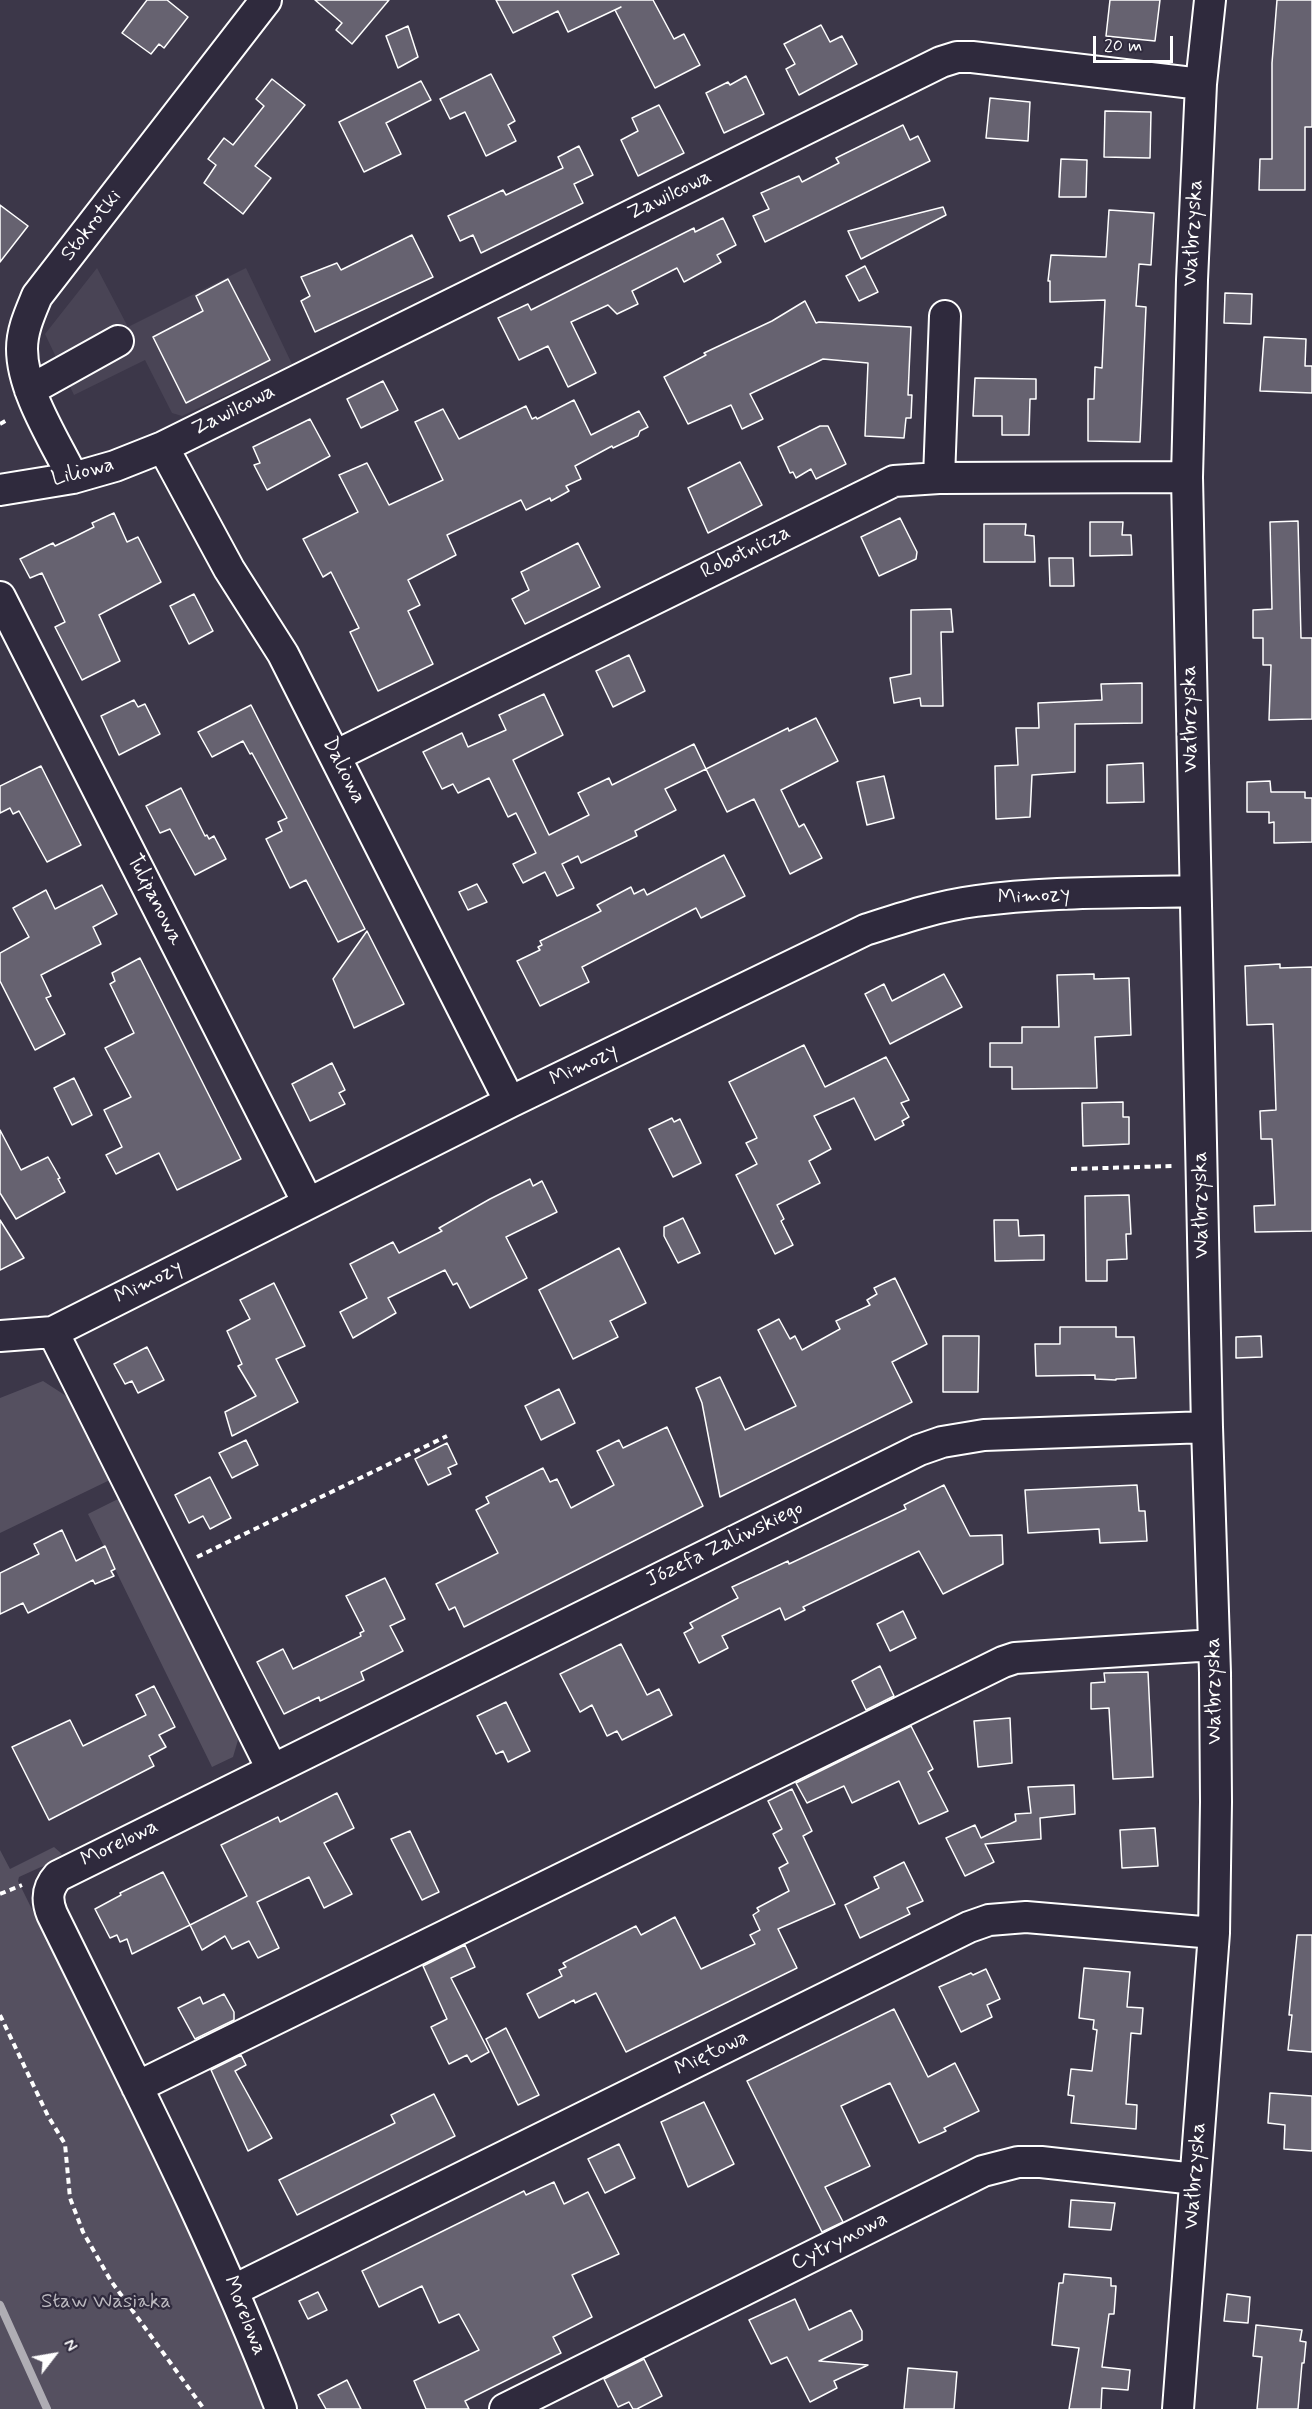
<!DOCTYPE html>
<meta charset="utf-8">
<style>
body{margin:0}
#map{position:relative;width:1312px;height:2409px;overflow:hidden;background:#3c3749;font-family:Mynerve,sans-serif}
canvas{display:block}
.north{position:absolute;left:24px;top:2325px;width:60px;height:60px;-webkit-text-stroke:4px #2f2a3d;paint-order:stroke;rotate:59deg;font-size:16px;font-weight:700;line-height:24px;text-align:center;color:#fff}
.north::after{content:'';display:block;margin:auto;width:21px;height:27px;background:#fff;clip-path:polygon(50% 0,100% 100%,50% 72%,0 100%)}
.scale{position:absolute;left:1093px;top:36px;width:80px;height:27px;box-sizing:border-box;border:3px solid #fff;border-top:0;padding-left:8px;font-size:18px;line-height:21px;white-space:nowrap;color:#fff;-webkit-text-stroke:4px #2f2a3d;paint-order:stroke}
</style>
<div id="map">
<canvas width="1312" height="2409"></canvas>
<div class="north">N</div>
<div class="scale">20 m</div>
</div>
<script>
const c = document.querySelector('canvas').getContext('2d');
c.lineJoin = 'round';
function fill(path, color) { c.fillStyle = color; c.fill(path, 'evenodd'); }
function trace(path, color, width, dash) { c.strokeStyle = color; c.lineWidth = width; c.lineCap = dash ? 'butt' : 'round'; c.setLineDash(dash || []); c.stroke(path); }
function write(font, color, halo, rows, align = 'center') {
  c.font = font + ' Mynerve,sans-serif'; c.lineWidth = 4.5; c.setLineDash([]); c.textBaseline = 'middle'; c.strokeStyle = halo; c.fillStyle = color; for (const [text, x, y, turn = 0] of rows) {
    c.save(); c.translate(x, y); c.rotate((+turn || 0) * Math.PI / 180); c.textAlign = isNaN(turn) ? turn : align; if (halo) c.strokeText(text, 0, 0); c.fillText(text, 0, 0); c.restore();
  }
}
const built = new Path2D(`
 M97,268L128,327L246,268L292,364L182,416L172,413L145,360L74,395L45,334Z`);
const green = new Path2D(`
 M43,1381L74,1401L114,1478L0,1533V1398Z
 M118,1499L238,1740L233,1757L212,1767L88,1514Z
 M54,1847L62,1854L52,1861L49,1865L41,1867L19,1877L18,1881L178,2204L224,2308L263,2409H0V1850L10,1869Z`);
const stream = new Path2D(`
 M0,2305L47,2409`);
const building = new Path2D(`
 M147,0H167L188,17L164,48L159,44L151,54L122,33Z
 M315,0H389L352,44L336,30L342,23Z
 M496,0H653L674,39L684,34L700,65L655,88L615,10L621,7L568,32L558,11L513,33Z
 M1110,0H1160L1155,41L1106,36Z
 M1277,0H1312V127H1305V190H1259L1260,159H1272V63Z
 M821,25L830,42L842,36L857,64L799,95L786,69L795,64L784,44Z
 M408,26L418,57L398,68L386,36Z
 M491,74L515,121L508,125L516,141L486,156L465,112L450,119L440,99Z
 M746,76L764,114L724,133L706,93L728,82L730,85Z
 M272,79L305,105L255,166L271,178L243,214L204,183L216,165L208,159L224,138L233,145L264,106L256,99Z
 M421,81L431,100L386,123L401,154L364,172L339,122Z
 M990,98L1030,102L1028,141L986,138Z
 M659,105L684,153L638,176L621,140L638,131L632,118Z
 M1105,111L1151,112L1150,158L1104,157Z
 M903,125L910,140L918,136L930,161L765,242L753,216L769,209L761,193L799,176L802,182L839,163L836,158Z
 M579,146L593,175L574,184L583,203L481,253L473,235L460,241L448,216L503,190L506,195L563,168L558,157Z
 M1061,159L1087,160L1086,197H1059Z
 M0,205L28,226L0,262Z
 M943,207L946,215L861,259L848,231Z
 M1109,210L1154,213L1151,265L1139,264L1136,306L1146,307L1140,442L1088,441V399H1094L1095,367L1102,368L1105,300L1050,302V281H1048L1051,255L1106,257Z
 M723,218L736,245L717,255L721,262L684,282L677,268L632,291L638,304L617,314L608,305L571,322L596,373L568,387L548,346L519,360L498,318L528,304L531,310L694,228L695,232Z
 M412,235L433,277L315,332L301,301L310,296L301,277L337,263L341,270Z
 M865,266L878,292L859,301L846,276Z
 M228,279L270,360L186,403L153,337L203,311L196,296Z
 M1225,293L1252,294L1251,324L1224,323Z
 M805,301L816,323L819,322L911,327L908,395H912L911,418H906L904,438L865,436L868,363L823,359L750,394L763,419L742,429L731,405L688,424L664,377L706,355L704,353L772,321Z
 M1264,337L1306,339L1305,366H1312V393L1260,391Z
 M975,378L1036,379V399H1030L1029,435H1002V416H973Z
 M383,381L398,410L361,428L347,399Z
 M574,400L591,435L639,411L648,427L640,431L638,436L613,448L612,446L575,466L581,479L566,486L569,491L551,501L550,498L526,510L521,500L447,535L456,555L408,580L420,605L408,611L433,664L378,691L350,632L359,628L331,572L323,577L303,539L358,512L339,475L367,463L389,505L443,480L415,422L443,409L459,439L526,406L532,419L536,417L537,419Z
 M310,419L330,456L267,490L254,465L260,463L253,447Z
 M820,426H828L846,464L816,479L811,469L796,478L793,472L790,473L778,447Z
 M740,462L762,505L708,533L688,488Z
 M114,513L127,542L138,537L161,582L99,615L120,661L82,680L55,627L65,622L42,573L30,578L20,559L53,543L55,546L74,537L94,527L92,523Z
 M900,518L917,552L916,559L879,576L861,537Z
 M1298,521L1301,638H1312V719L1269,720L1271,665H1263V638H1253V610L1272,609L1270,522Z
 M1090,522H1123L1122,535H1131L1132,555L1090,556Z
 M984,524H1026L1025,535L1034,536L1035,562H984Z
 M578,543L600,587L525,624L512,599L529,590L521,572Z
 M1049,558H1073L1074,586H1050Z
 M194,594L213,631L189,644L170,606Z
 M951,609L953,632H941L943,706H921L920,698L894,703L890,678L911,674V610Z
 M629,655L645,691L613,707L596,671Z
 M1142,683V723L1075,724V772L1032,775L1030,817L996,819L995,766L1018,765L1016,728H1039L1038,703L1102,700L1101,684Z
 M544,694L563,735L513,760L549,835L589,815L578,793L609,778L612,785L694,744L706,769L788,728L789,731L816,718L838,761L781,790L799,827L804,824L822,858L790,874L754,799L727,812L706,769L665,789L676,810L635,831L637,836L581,863L578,856L562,864L574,888L557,896L545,872L523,883L513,864L536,853L516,813L508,817L489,778L458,793L453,784L442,789L423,752L462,733L468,747L506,730L499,715Z
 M134,700L138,707L145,704L160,734L119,755L101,716Z
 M251,705L365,929L338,942L306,880L290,888L266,839L282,831L278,822L287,818L252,753L250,754L243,741L212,757L198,732Z
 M1143,763L1144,802L1107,803V765Z
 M41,766L81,845L47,862L19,811L13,814L10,808L0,813V786Z
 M884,776L894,818L867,825L857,782Z
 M1270,781L1271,792H1305V798H1312V842L1274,843V822L1269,823V812H1247V782Z
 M181,788L205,836L207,835L209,839L214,836L226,859L195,875L170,829L160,833L146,806Z
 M724,855L745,896L701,918L696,908L582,967L589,982L540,1006L517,961L540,950L538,947L542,945L540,941L601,911L597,905L631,887L634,894L644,889L647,895Z
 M477,884L487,902L468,910L459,892Z
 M102,885L117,914L93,927L101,944L41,975L51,996L46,998L65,1034L35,1050L0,981V953L29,937L13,908L46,890L55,909Z
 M367,931L404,1004L354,1028L333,979Z
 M140,958L241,1159L177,1190L159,1153L116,1174L106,1155L122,1147L104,1110L131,1097L105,1048L134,1033L110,984L115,981L112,973Z
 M1280,964V968L1312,967V1231L1255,1232L1254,1206L1275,1205L1272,1139H1261L1260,1111L1276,1110L1273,1024L1247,1025L1245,966Z
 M944,974L962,1007L890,1044L865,994L884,984L892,1001Z
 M1094,974V979L1129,978L1131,1035L1095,1037L1097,1088L1012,1089V1067H990V1043H1022V1027H1059L1057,975Z
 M804,1045L825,1087L886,1057L909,1100L901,1103L909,1117L902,1121L904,1125L875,1140L854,1098L814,1116L831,1149L809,1161L820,1183L777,1205L784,1219L781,1221L793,1245L775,1254L736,1175L757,1164L746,1143L757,1138L729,1082Z
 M332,1063L345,1090L339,1093L345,1104L310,1121L292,1084Z
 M74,1078L92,1115L72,1125L54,1088Z
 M1123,1102V1117H1129V1144L1083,1146L1082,1103Z
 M672,1118L674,1122L680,1119L701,1163L673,1177L649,1129Z
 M0,1130L21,1170L48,1157L60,1178L58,1179L65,1192L16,1219L0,1193Z
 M530,1179L533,1186L542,1181L557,1212L506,1237L527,1278L470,1308L457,1283L453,1285L445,1270L388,1298L396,1313L353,1338L340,1312L367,1298L350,1264L393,1242L399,1253L442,1231L439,1228L490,1199Z
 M1129,1195L1131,1234H1126L1127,1259L1107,1260V1281H1086L1085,1196Z
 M683,1218L700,1253L678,1263L664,1236V1227Z
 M0,1220L24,1258L0,1270Z
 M994,1220H1018L1019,1236L1044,1235V1260L995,1261Z
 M619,1248L646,1303L610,1321L618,1337L573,1359L539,1290Z
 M895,1278L927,1344L892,1362L912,1402L720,1497L702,1403L696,1388L720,1377L745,1430L796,1406L758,1330L779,1319L790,1339L795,1336L802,1350L840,1329L836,1321L870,1305L867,1300L877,1294L874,1288Z
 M274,1283L305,1346L276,1359L298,1402L232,1436L225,1412L256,1396L238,1366L242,1364L227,1331L250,1319L240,1300Z
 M1060,1327H1116V1337H1134L1136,1378L1116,1379V1380L1095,1379V1375L1036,1376L1035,1344H1060Z
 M943,1336H979L978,1392H943Z
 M1261,1336L1262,1357L1236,1358V1337Z
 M147,1347L164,1380L138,1393L132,1381L125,1384L114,1364Z
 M559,1389L575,1423L541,1440L525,1406Z
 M667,1427L703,1506L464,1627L455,1607L449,1610L436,1584L498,1553L476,1510L489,1503L486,1497L543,1468L550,1482L557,1479L571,1508L614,1485L597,1451L619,1440L623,1448Z
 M246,1440L258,1465L232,1478L219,1453Z
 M447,1443L457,1464L448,1468L451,1474L428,1485L415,1459Z
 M210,1477L231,1518L210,1529L203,1516L189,1523L175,1495Z
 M944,1485L970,1536L1002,1535L1003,1564L943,1594L919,1551L803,1607L805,1610L785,1620L780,1608L722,1636L728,1648L699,1663L684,1633L693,1628L690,1623L738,1598L732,1587L788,1561L789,1564L906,1509L904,1505Z
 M1137,1485L1139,1511H1145L1147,1541L1100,1543L1099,1529L1028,1533L1025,1490Z
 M62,1530L76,1561L105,1546L115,1569L111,1571L114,1576L95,1584L93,1580L28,1613L23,1603L0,1614V1573L39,1554L34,1544Z
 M385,1578L405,1619L390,1626L403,1651L361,1672L364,1680L320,1701L319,1697L284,1714L257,1662L283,1649L293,1669L361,1636L360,1633L364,1631L346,1596Z
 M903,1611L916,1638L890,1651L877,1624Z
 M621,1644L647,1695L659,1689L672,1715L622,1740L617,1731L607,1736L592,1705L580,1712L560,1674Z
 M880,1666L894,1696L866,1710L852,1681Z
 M1148,1672L1153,1777L1113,1779L1109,1708L1091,1709V1683L1105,1682L1104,1673Z
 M154,1686L175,1727L159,1735L166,1747L149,1756L154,1766L49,1820L12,1747L70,1720L83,1746L146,1715L136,1695Z
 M506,1702L530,1751L508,1762L503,1751L496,1754L477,1716Z
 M1010,1718L1012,1763L978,1767L974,1721Z
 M911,1726L933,1769L928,1772L948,1811L919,1824L899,1781L852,1803L844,1786L807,1803L796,1783Z
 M1074,1785L1075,1814L1040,1818L1041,1839L985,1844L994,1862L965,1876L946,1838L975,1825L981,1838L1016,1821L1015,1814L1031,1813L1028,1787Z
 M792,1789L812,1831L803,1836L835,1904L778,1929L797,1968L626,2052L596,1993L575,2003L574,2000L539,2018L527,1994L562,1976L559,1970L566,1967L563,1963L636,1926L641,1935L675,1917L701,1969L755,1944L750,1935L760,1930L753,1915L759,1911L757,1908L789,1891L779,1868L788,1863L773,1834L782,1829L768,1801Z
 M337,1793L354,1828L324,1843L352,1894L324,1908L309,1877L257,1902L279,1948L258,1958L249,1941L232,1949L225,1936L202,1950L190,1925L247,1896L221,1845L278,1817L280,1822Z
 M1155,1828L1158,1866L1122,1868L1120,1830Z
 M410,1831L439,1892L422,1900L391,1839Z
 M904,1862L923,1901L907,1908L910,1914L860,1938L845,1905L879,1888L874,1877Z
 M163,1872L190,1925L132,1954L127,1939L120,1942L117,1935L110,1938L95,1909L121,1895L120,1893Z
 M1297,1935H1312V2052L1288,2050L1292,2015H1289Z
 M465,1945L475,1967L451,1978L489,2052L471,2062L467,2055L449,2064L431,2027L447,2019L423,1966Z
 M1084,1968L1130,1972L1127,2007L1143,2008L1141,2034L1131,2033L1126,2104L1137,2105L1136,2129L1071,2123L1074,2096L1068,2095L1071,2069L1092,2071L1097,2030L1093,2029L1094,2020L1079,2018Z
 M986,1969L1000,1999L987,2005L992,2017L961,2032L939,1987L971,1973L973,1975Z
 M224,1994L234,2012V2020L195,2039L178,2008L200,1997L203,2004Z
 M894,2009L928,2077L955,2063L979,2111L944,2128L946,2131L919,2143L890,2083L841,2106L870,2166L825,2187L843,2222L822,2232L747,2081Z
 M506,2028L539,2095L518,2105L486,2039Z
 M241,2055L246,2065L235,2071L272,2138L248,2151L211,2070Z
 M1270,2093L1312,2096V2151L1284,2149L1285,2125L1268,2123Z
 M434,2094L455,2136L297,2215L279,2180L395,2123L391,2115Z
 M704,2102L734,2164L688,2187L661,2122Z
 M619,2144L635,2178L605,2193L588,2159Z
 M554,2182L564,2204L588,2192L619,2254L572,2275L592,2317L553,2337L561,2353L465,2401L469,2409H426L414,2381L479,2350L459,2314L439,2323L422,2286L379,2307L362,2271L524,2191L526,2195Z
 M1071,2200L1115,2203L1111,2230L1069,2227Z
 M1064,2274L1111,2278V2286H1116L1114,2314H1109L1102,2367L1130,2370L1128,2390L1102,2388L1101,2409H1069L1079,2348L1052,2345L1059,2283H1063Z
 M318,2292L327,2310L308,2319L299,2301Z
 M1227,2294L1250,2297L1248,2323L1224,2321Z
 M795,2299L809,2330L851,2310L862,2331V2340L819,2361L868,2365L834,2381L837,2388L810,2402L787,2357L771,2364L749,2320Z
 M1256,2325L1302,2330L1300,2341L1306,2342L1304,2363H1302L1298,2409H1257L1262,2357L1253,2356Z
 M644,2359L662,2396L637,2409H633L629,2402L618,2407L604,2379Z
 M908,2368L957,2372L954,2409H904Z
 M347,2380L361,2409H326L318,2395Z`);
const path = new Path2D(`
 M0,424L9,419
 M1071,1169L1173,1166
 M197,1557L447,1436
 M0,1894L22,1885
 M0,2015L48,2116L65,2144L70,2198L83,2232L111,2281L204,2409`);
const minor = new Path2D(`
 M30,390L118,341
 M163,447L229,569L283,654L510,1102
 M73,478C55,441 22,391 22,349C22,330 30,313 37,296L266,0
 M939,478L945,316
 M0,490L73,478L115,466L163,447L941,62L957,57H972L1201,84
 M0,597L308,1203
 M335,756L894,481L939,478L1187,477
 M53,1332L272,1769
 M0,1336L53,1332L510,1102L865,930C902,918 938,906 976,901C1048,891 1122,893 1195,891
 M137,2087L1003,1662L1015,1658L1214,1645
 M234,2290L969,1927L989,1920L1026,1917L1214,1933
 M281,2409C216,2239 132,2077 52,1914C46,1899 47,1888 58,1876L919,1450L942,1442L984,1435L1207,1427
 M505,2409L983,2171L1018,2162H1041L1195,2179
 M1178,2409L1214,1933L1216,1802L1215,1673L1207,1427L1187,477L1192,280L1201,84L1210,0`);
const streetNames = [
 ["Zawilcowa",670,196,-26],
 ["Stokrotki",92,226,-52],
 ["Wałbrzyska",1194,233,-87],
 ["Zawilcowa",234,411,-27],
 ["Liliowa",83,473,-14],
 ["Robotnicza",746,553,-26],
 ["Wałbrzyska",1191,719,-91],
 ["Daliowa",343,771,63],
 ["Mimozy",1034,897,-3],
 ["Tulipanowa",154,900,63],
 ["Mimozy",584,1066,-26],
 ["Wałbrzyska",1202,1205,-91],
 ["Mimozy",149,1283,-27],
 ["Józefa Zaliwskiego",725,1545,-26],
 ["Wałbrzyska",1215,1691,-91],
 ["Morelowa",120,1844,-26],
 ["Miętowa",712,2054,-26],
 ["Wałbrzyska",1196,2176,-86],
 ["Cytrynowa",840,2242,-27],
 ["Morelowa",244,2316,68]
];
const parkNames = [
 ["Staw Wasiaka",106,2303]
];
fill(built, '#494455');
fill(green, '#555060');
trace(stream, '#afadb4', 8);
fill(building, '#666270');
trace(building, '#fff', 1.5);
trace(minor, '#fff', 34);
trace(path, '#fff', 4, [6, 4.5]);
trace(minor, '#2f2a3d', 30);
write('21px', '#fff', '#2f2a3d', streetNames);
write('21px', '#bbb9bf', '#2f2a3d', parkNames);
</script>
